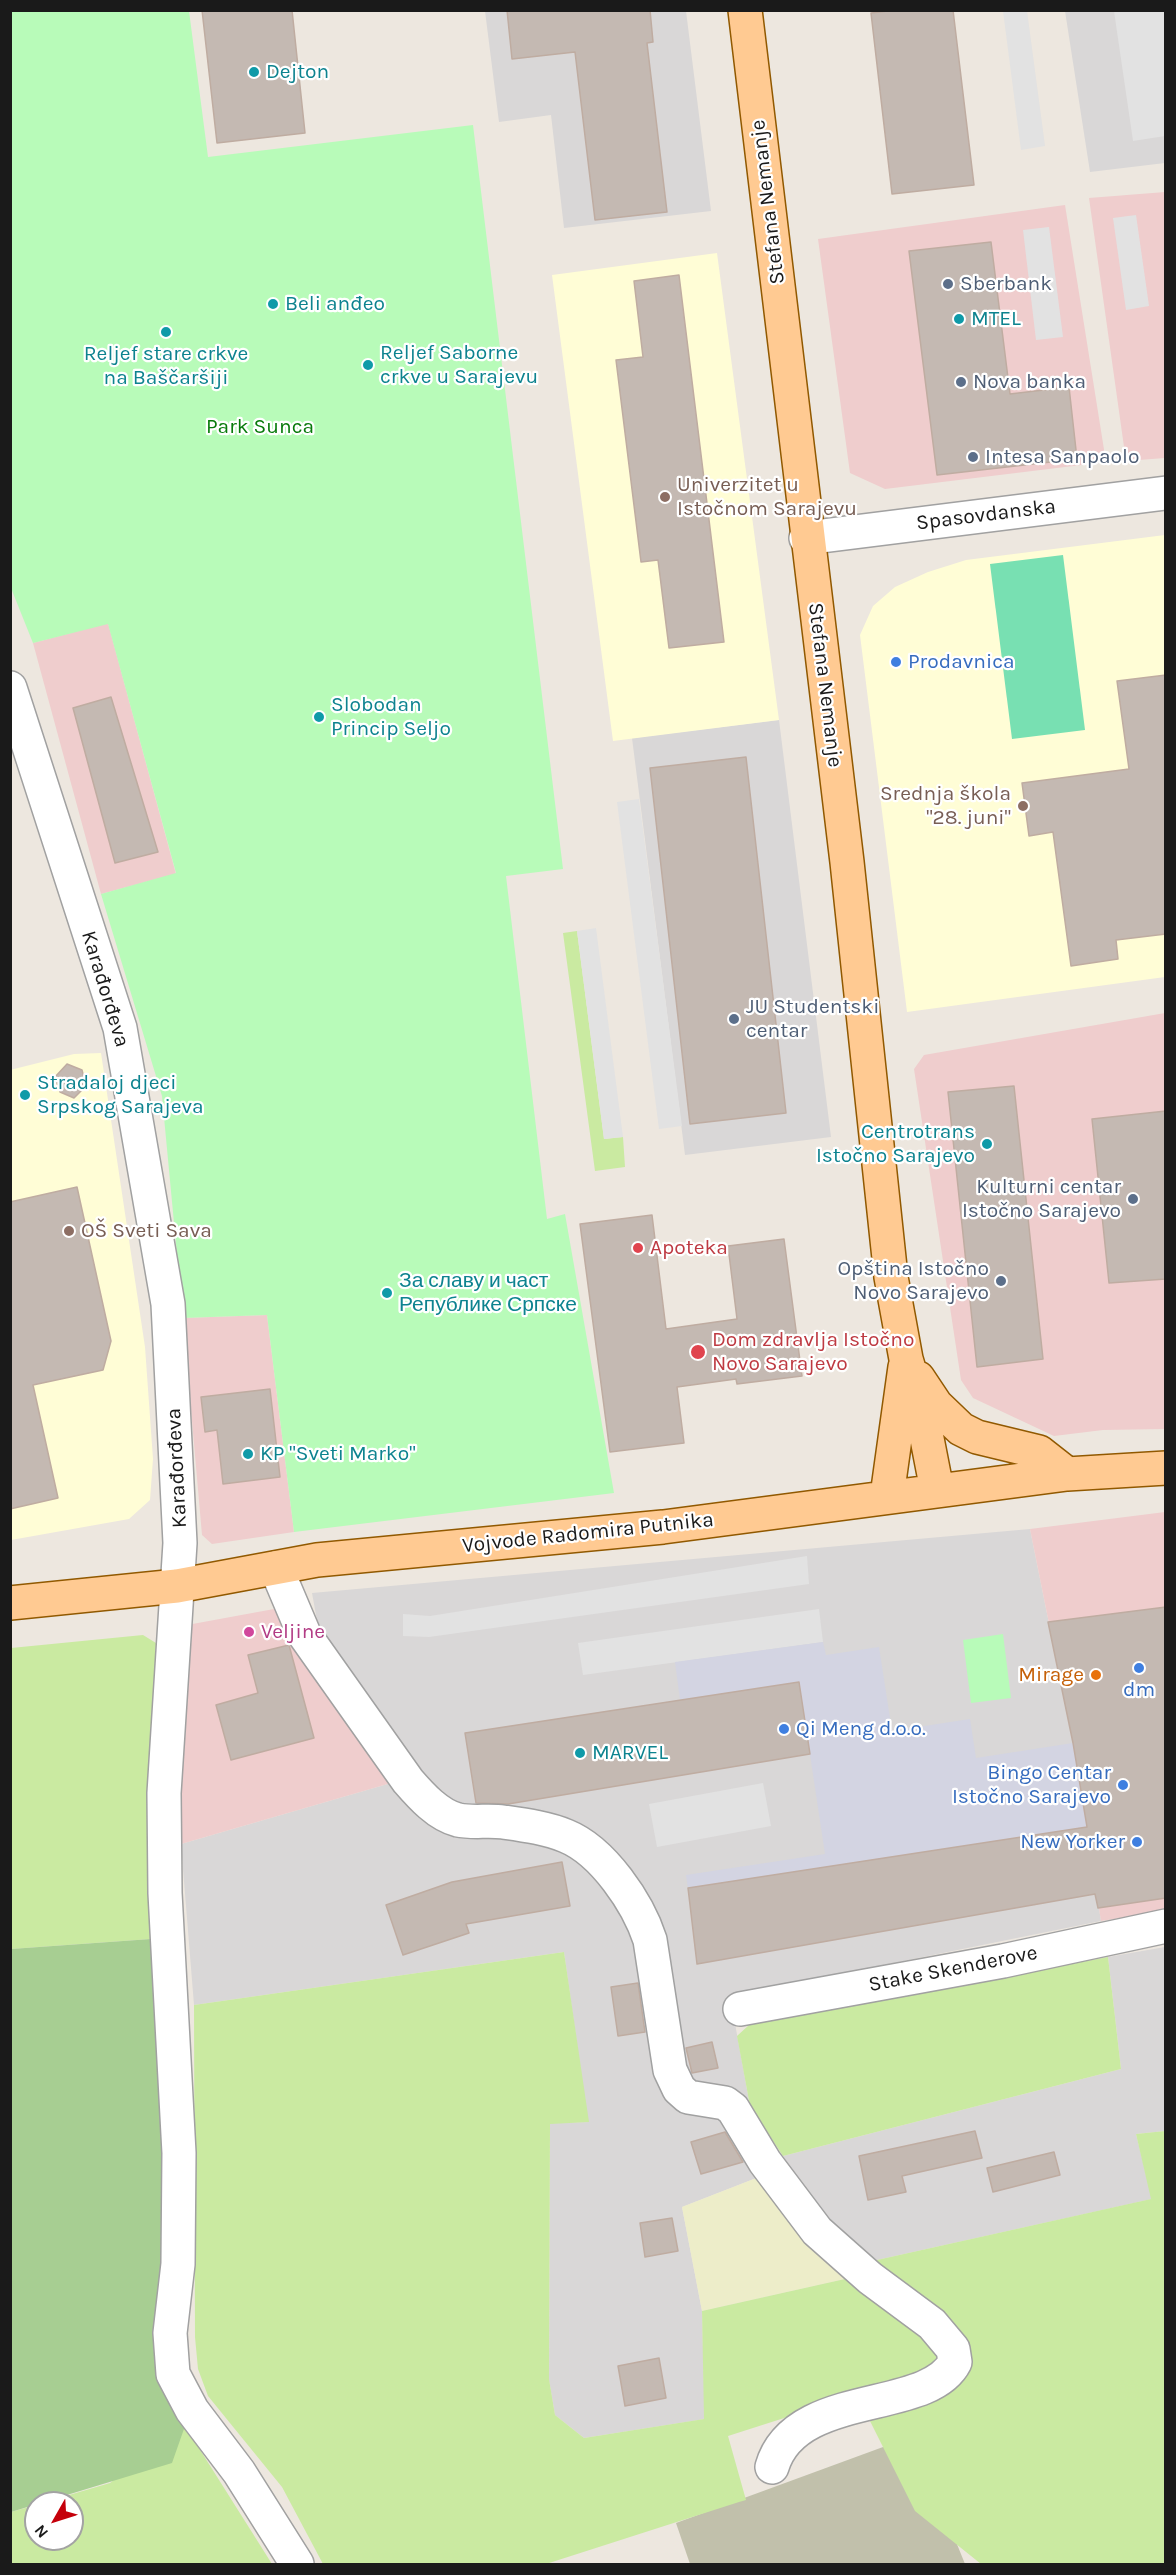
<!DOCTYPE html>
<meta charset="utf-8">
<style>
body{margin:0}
#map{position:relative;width:1176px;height:2575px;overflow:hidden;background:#ede7df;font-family:Karla,sans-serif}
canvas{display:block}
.frame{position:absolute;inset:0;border:12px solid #1a1a1a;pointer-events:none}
.north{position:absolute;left:24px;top:2491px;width:60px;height:60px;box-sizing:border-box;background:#fff;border:2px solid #a3a3a3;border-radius:50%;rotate:231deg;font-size:16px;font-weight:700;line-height:24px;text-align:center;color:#1a1a1a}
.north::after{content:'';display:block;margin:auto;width:21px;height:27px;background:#c5000b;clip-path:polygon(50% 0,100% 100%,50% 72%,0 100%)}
</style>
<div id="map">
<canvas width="1176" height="2575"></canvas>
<div class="frame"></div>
<div class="north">N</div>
</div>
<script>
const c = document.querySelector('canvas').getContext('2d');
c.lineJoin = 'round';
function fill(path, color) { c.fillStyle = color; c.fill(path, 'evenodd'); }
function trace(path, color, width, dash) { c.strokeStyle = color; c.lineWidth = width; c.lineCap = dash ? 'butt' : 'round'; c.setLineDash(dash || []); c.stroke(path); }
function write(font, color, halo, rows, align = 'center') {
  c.font = font + ' Karla,sans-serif'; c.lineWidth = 4.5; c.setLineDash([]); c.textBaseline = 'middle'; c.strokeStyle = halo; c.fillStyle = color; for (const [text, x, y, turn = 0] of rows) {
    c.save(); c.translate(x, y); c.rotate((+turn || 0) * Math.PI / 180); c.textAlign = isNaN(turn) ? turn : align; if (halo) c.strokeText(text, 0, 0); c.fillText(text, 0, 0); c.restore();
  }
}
const residential = new Path2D(`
 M485,11H686L711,211L564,228L551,115L499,122Z
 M1065,11H1165V163L1090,172Z
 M779,720L831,1137L685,1155L632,738Z
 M1030,1529L1073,1743L1101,1921L730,1996L750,2106L716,2090L689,2083L632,1881L467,1809L423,1782L318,1626L312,1593Z
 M391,1783L420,1819L438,1829L456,1834L547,1843L579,1857L614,1901L637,1946L662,2084L725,2118L759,2177L682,2207L702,2311L705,2419L584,2438L555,2415L549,2380L550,2123L588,2122L564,1952L194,2005L181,1844Z
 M1165,1947V2131L1136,2134L1152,2199L868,2262L815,2207L783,2156L1121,2069L1108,1957Z`);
const commercial = new Path2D(`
 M1165,192V458L1126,461L1089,198Z
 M1065,205L1106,462L885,489L850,473L818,239Z
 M108,623L176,874L101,894L33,643Z
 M1165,1013V1429L1103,1430L1054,1436L973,1398L961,1380L914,1069L924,1055Z
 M267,1315L294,1532L212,1544L202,1535L183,1318Z
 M1165,1512V1911L1101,1921L1073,1743L1030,1529Z
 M274,1609L315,1678L391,1783L181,1844L179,1781L187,1625Z`);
const education = new Path2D(`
 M717,253L779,720L613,741L552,275Z
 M1165,535V977L907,1012L860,635L873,606L895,587L928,572L966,560Z
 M101,1053L145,1347L153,1459L150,1500L129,1519L11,1540L10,1070L74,1054Z`);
const construction = new Path2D(`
 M913,2436L965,2564H690L676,2523Z`);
const farmland = new Path2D(`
 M759,2177L808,2239L845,2279L702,2311L682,2207Z`);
const grass = new Path2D(`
 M577,931L604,1139L623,1137L625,1167L595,1171L563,933Z
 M143,1635L156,1643L151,1747V1939L11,1949V1648Z
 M564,1952L589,2122L550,2124L549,2379L555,2415L584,2438L704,2419L702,2311L845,2279L926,2335L937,2346L940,2362L934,2370L728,2436L746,2500L739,2502L546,2564H323L282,2487L208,2396L198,2369L195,2337L194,2005Z
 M1108,1957L1121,2069L783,2156L750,2106L737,2036L749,2025Z
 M1165,2131V2564H981L915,2511L870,2421L959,2385C962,2376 970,2363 969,2354C965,2317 897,2282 868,2262L1151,2199L1136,2134Z
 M185,2426L272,2564H11V2512L36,2505V2539H72V2503H42L110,2483Z`);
const forest = new Path2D(`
 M151,1939L169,2194L154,2360L168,2395L185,2426L172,2463L11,2512V1949Z`);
const park = new Path2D(`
 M11,11H189L208,157L473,125L563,869L506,876L547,1219L565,1214L614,1493L294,1532L267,1315L183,1318L162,1096L101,894L176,873L108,624L33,643L11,588Z
 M1003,1634L1011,1698L971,1703L963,1640Z`);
const pitch = new Path2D(`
 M1063,555L1085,730L1012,739L990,564Z`);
const parking = new Path2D(`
 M1003,11H1027L1045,146L1021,150Z
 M1114,11H1165V136L1133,141Z
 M1136,215L1149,306L1126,310L1113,218Z
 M1049,227L1063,337L1036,340L1023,230Z
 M639,799L682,1126L659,1129L617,802Z
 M596,928L623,1137L604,1139L577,931Z
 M807,1556L809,1584L429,1637L403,1636V1614L430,1616Z
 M819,1609L823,1642L583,1675L578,1643Z
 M763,1783L771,1826L657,1847L649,1804Z`);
const plaza = new Path2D(`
 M823,1642L826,1655L879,1647L892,1731L970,1719L976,1758L1073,1743L1087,1827L688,1888L686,1875L825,1854L799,1682L680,1700L675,1662Z`);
const building = new Path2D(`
 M202,10H292L305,133L217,143Z
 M507,10H650L653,42L647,43L667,212L595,220L575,52L512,59Z
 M896,10H953L974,185L892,194L871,13Z
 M991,242L1010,394L1069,387L1077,459L937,475L909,251Z
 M679,275L724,642L669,648L658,560L641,562L616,360L643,357L634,281Z
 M1166,675V934L1116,940L1118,959L1071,966L1053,832L1029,836L1022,783L1129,769L1117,681Z
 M111,697L158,852L115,863L73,708Z
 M746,757L786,1113L690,1124L650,768Z
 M67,1064L82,1070L86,1086L74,1098L60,1092L55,1077Z
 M1014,1086L1043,1359L977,1367L948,1092Z
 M1166,1111V1279L1109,1283L1092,1119Z
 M77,1187L111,1341L103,1370L33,1385L58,1498L10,1509V1202Z
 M652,1215L666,1329L737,1319L728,1246L784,1239L802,1376L737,1384L736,1379L677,1387L684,1443L610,1452L580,1224Z
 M270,1389L280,1477L223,1484L217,1430L205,1432L201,1397Z
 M1166,1607V1898L1098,1908L1095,1894L697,1964L688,1888L1087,1827L1073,1743L1048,1622Z
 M289,1645L314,1738L231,1760L216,1705L258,1693L248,1655Z
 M799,1682L810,1754L508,1804L476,1803L465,1733Z
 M562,1862L570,1906L466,1924L469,1933L403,1955L386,1905L452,1882Z
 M638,1983L645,2032L618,2036L611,1987Z
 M712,2042L718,2068L692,2073L686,2048Z
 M975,2131L982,2158L902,2176L906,2192L868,2200L859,2156Z
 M725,2132L743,2162L701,2174L691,2142Z
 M1054,2152L1060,2175L993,2192L987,2168Z
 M672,2218L678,2251L645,2257L640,2223Z
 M659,2358L666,2398L625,2406L618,2366Z`);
const minor = new Path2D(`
 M806,538L1166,493
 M10,688L120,1028L168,1304L180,1543L164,1793L165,1893L179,2153L178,2264L170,2333L173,2374L192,2410L239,2472L297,2564
 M276,1568L304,1634L408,1781C421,1796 438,1815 458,1820C472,1823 489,1820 503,1822C524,1825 547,1828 566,1836C603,1851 638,1903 650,1940L670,2070L679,2089L688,2097L725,2103L733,2109L765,2162L817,2231L870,2278L932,2324L953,2349L955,2362C928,2415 795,2388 772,2467
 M740,2009L1003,1961L1166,1926`);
const major = new Path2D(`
 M745,10L847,862L891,1277L906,1359L922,1413L937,1490
 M918,1378L936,1405L961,1429L977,1437L1039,1452L1067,1474
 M887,1496L905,1367
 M10,1603L177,1586L317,1560L663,1527L1067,1474L1166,1468`);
const markers = [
 [254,72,6,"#0f9aa8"],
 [948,284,6,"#5c6f8a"],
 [273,304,6,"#0f9aa8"],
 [959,319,6,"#0f9aa8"],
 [166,332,6,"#0f9aa8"],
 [368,365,6,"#0f9aa8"],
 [961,382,6,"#5c6f8a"],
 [973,457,6,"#5c6f8a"],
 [665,497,6,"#8d6e63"],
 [896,662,6,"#3f7fe0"],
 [319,717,6,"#0f9aa8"],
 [1023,806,6,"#8d6e63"],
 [734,1019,6,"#5c6f8a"],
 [25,1095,6,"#0f9aa8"],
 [987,1144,6,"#0f9aa8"],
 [1133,1199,6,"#5c6f8a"],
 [69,1231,6,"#8d6e63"],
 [638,1248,6,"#e0444e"],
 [1001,1281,6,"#5c6f8a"],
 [387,1293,6,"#0f9aa8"],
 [698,1352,8,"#e0444e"],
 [248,1454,6,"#0f9aa8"],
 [249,1632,6,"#d1479c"],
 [1139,1668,6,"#3f7fe0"],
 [1096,1675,6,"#e8710a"],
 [784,1729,6,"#3f7fe0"],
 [580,1753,6,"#0f9aa8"],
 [1123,1785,6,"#3f7fe0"],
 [1137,1842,6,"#3f7fe0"]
];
const cultureNames = [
 ["Dejton",266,72],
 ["Beli anđeo",285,304],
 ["MTEL",971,319],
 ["Reljef Saborne",380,353],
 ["crkve u Sarajevu",380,377],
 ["Reljef stare crkve",166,354,"center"],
 ["na Baščaršiji",166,378,"center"],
 ["Slobodan",331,705],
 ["Princip Seljo",331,729],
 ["Stradaloj djeci",37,1083],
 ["Srpskog Sarajeva",37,1107],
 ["Centrotrans",975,1132,"right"],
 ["Istočno Sarajevo",975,1156,"right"],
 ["За славу и част",399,1281],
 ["Републике Српске",399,1305],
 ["KP \"Sveti Marko\"",260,1454],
 ["MARVEL",592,1753]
];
const streetNames = [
 ["Stefana Nemanje",768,202,-97],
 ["Spasovdanska",986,515,-7],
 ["Stefana Nemanje",825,685,83],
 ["Karađorđeva",105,989,73],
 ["Karađorđeva",177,1468,-93],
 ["Vojvode Radomira Putnika",588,1533,-6],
 ["Stake Skenderove",953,1969,-11]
];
const serviceNames = [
 ["Sberbank",960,284],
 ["Nova banka",973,382],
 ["Intesa Sanpaolo",985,457],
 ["JU Studentski",746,1007],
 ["centar",746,1031],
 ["Kulturni centar",1121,1187,"right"],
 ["Istočno Sarajevo",1121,1211,"right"],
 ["Opština Istočno",989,1269,"right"],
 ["Novo Sarajevo",989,1293,"right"]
];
const parkNames = [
 ["Park Sunca",260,427]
];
const educationNames = [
 ["Univerzitet u",677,485],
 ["Istočnom Sarajevu",677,509],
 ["Srednja škola",1011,794,"right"],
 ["\"28. juni\"",1011,818,"right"],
 ["OŠ Sveti Sava",81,1231]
];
const shopNames = [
 ["Prodavnica",908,662],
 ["dm",1139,1690,"center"],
 ["Qi Meng d.o.o.",796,1729],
 ["Bingo Centar",1111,1773,"right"],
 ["Istočno Sarajevo",1111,1797,"right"],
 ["New Yorker",1125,1842,"right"]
];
const healthNames = [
 ["Apoteka",650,1248],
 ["Dom zdravlja Istočno",712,1340],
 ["Novo Sarajevo",712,1364]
];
const hotelNames = [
 ["Veljine",261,1632]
];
const foodNames = [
 ["Mirage",1084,1675]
];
fill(residential, '#d9d7d7');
fill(commercial, '#efcdcd');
fill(education, '#fffdd6');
fill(construction, '#c1c0ab');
fill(farmland, '#ededc9');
fill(grass, '#caeaa1');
fill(forest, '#a7ce92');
fill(park, '#b8fbb9');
fill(pitch, '#78e0b2');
fill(parking, '#e2e2e2');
fill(plaza, '#d3d4e2');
fill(building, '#c4b9b2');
trace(building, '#bfaca1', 1.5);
trace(minor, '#a1a1a1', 36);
trace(major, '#915900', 36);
trace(minor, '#fff', 33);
trace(major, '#ffca92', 33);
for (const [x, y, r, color] of markers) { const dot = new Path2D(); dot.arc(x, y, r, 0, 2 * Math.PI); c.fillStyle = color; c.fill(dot); trace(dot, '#fff', 2); }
write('21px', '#0d838f', '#fff', cultureNames, 'left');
write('21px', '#1a1a1a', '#fff', streetNames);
write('21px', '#4e5e75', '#fff', serviceNames, 'left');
write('21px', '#077a0a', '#fff', parkNames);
write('21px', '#785e54', '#fff', educationNames, 'left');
write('21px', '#366cbe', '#fff', shopNames, 'left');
write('21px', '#be3a42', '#fff', healthNames, 'left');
write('21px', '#b23c85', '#fff', hotelNames, 'left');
write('21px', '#c56008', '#fff', foodNames, 'right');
</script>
